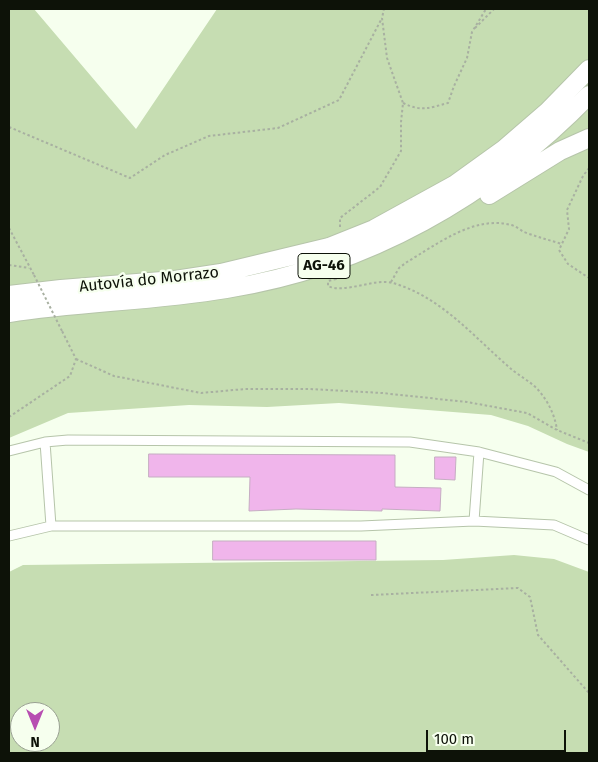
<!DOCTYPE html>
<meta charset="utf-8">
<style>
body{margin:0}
#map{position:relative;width:598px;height:762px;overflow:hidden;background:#f6ffee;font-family:"Fira Sans",sans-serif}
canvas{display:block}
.frame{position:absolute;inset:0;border:10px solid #0d1208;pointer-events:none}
.north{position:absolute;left:10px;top:702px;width:50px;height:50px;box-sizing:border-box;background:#f6ffee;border:1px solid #99a092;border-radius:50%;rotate:180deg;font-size:14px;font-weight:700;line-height:20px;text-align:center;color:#0d1208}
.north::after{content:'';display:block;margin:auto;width:18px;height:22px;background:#b74eb1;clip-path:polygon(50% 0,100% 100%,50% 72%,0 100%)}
.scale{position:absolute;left:426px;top:730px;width:140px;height:22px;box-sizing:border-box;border:2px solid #0d1208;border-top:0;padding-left:6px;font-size:15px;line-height:18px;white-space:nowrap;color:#0d1208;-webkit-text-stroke:4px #f6ffee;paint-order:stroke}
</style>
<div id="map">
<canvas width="598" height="762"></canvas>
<div class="frame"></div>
<div class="north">N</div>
<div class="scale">100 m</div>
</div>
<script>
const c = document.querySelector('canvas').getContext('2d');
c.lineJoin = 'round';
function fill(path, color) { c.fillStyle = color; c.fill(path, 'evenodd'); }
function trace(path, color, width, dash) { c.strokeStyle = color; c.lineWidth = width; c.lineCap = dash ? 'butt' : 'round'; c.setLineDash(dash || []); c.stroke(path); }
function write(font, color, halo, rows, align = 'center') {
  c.font = font + ' "Fira Sans",sans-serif'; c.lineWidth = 4.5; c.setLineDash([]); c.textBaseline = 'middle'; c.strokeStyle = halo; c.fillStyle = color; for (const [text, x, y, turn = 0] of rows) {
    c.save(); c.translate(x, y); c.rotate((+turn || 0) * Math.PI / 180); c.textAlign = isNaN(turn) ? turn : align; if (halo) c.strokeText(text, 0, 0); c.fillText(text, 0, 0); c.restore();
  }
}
const green = new Path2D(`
 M9,9H34L136,129L217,9H589V452L567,444L528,426L491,415L339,403L267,407L189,405L68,413L9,438Z
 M514,555L554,559L589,572V753H9V572L23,565L443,560ZM20,712H50V742H20Z`);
const building = new Path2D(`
 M149,454L395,455V487L441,488L440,511L382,509V511L296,509L249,511L250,477H149Z
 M435,457H456L455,480L435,479Z
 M213,541H376V560H213Z`);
const path = new Path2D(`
 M475,28L494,9
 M403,103C422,112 429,108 448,103L454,86L467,58L472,32L486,9
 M9,127L130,178L165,155L209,136L278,128L339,100L382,18
 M589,168L583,176L567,210L569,229L559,250L568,264L589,278
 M340,227V218L380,187L401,151V122L403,103L387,58L382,18L384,9
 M9,228L34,275
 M9,265L29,268
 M337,274L336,279L328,281V286C345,294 373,278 393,283C441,297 473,336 510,368C519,376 532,382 540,392C549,403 555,416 557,430
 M391,282L399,268L407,262C436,245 474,215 511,225C516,226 520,230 524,232C537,237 549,240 562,244
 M76,359L114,376L201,393L245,389H310L382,393L467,402L527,413L557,430L589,443
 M9,417L70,376L76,359L62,331
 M371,595L518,588L530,597L538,635L589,693`);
const street = new Path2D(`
 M45,442L51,526
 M9,451L45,442L68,440L410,442L479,452L474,521
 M479,452L556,472L589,490
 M9,536L51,526H361L474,521L554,525L589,540`);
const highway = new Path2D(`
 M489,195L560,151L589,138
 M9,295L61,289L175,280L221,273L329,247L374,229L454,185L504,149L548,111L589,69
 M9,313C81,302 154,301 226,289C366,267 491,196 589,95`);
const pathBridge = new Path2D(`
 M34,275L62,331`);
const shields = [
 [324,266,52]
];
const shieldNames = [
 ["AG-46",324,266]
];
const streetNames = [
 ["Autovía do Morrazo",149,280,-6]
];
fill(green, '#c6ddb2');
fill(building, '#f0b5eb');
trace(building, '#c5adc2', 1);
trace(street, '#b6c5aa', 11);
trace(highway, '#b6c5aa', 20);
trace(path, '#a8b0a1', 2, [2.5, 2.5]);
trace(street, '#fff', 9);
trace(highway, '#fff', 18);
trace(pathBridge, '#a8b0a1', 2, [2.5, 2.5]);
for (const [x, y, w] of shields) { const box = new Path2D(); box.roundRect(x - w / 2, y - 12.5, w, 25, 4); c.fillStyle = '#f6ffee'; c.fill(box); trace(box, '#0d1208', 1); }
write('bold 15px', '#0d1208', null, shieldNames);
write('16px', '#0d1208', '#f6ffee', streetNames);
</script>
